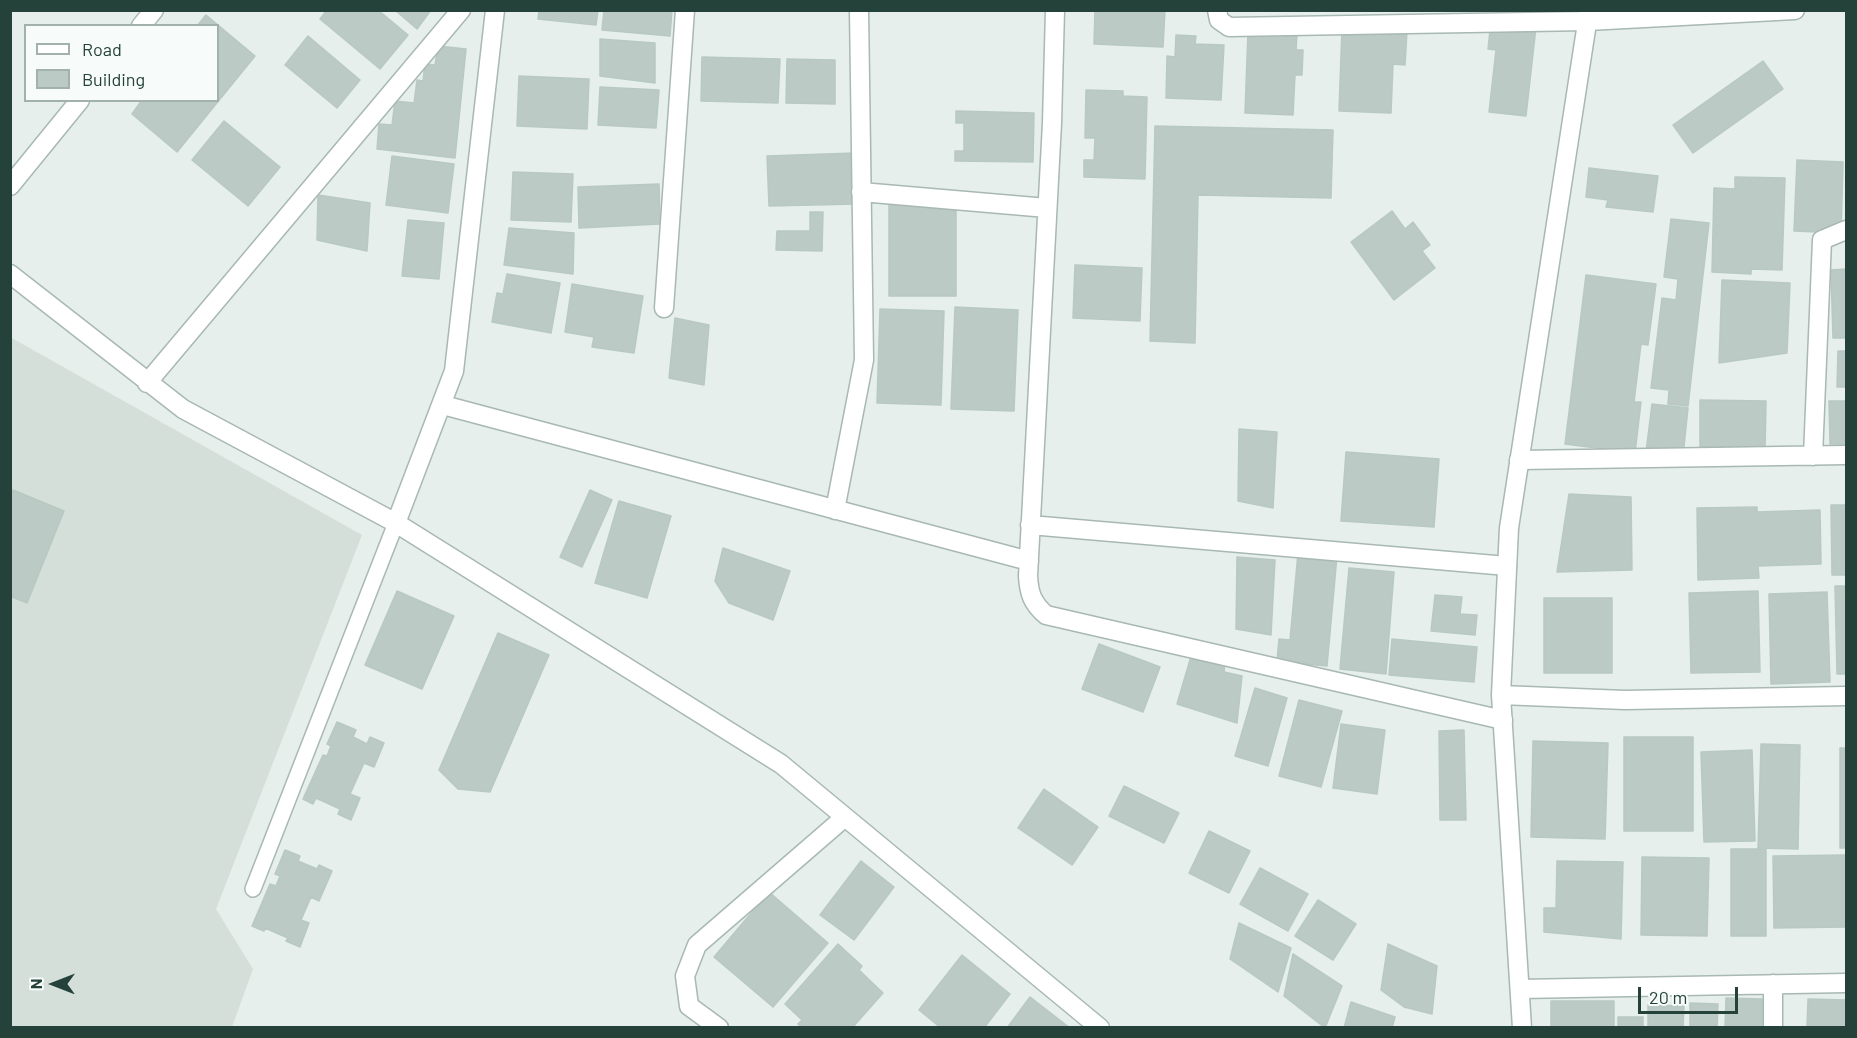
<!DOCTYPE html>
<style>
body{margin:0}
#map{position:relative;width:1857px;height:1038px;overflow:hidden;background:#e6efeb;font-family:Barlow,sans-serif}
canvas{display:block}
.frame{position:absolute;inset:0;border:12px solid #24423a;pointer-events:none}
.legend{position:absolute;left:24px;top:24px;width:195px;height:78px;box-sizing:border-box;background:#f7fbf9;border:2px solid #a3b1ad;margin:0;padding:8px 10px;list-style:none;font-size:18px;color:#24423a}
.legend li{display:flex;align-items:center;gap:12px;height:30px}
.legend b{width:30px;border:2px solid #a3b1ad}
.north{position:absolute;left:24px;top:954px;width:60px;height:60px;-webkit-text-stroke:4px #f7fbf9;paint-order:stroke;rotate:270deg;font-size:16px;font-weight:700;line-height:24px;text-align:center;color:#24423a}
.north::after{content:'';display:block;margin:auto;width:21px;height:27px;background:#24423a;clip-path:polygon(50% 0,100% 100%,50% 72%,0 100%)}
.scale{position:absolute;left:1638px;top:987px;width:100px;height:27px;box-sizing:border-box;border:3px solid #24423a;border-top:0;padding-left:8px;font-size:18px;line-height:21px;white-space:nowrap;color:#24423a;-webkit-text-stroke:4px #f7fbf9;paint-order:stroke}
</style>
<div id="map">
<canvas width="1857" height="1038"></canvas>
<div class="frame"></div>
<ul class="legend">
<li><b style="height:8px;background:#fff"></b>Road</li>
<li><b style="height:16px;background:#bbcac4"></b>Building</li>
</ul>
<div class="north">N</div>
<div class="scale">20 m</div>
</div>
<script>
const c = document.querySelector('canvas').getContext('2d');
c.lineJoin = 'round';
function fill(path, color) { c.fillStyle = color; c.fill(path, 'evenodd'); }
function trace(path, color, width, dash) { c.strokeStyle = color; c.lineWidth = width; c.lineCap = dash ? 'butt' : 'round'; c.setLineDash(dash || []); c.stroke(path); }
const built = new Path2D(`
 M10,337L362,535L216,909L253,969L232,1027H11Z`);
const building = new Path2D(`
 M327,10H378L408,35L380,69L320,19Z
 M395,10H431L417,29Z
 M539,10H598L596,25L538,19Z
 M604,10H672L670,36L602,30Z
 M1095,10H1165L1163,47L1094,44Z
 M206,15L255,56L177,152L132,114L142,100H218V26H197Z
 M1491,21L1536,27L1526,116L1489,112L1496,50L1488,49Z
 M1342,28L1407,31L1405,65L1393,64L1391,113L1339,111Z
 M1248,32L1297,34L1296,50H1303L1302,75H1295L1293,115L1245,113Z
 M1176,35L1196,36L1195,44L1224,45L1221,100L1166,98L1167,56L1175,57Z
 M308,36L360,80L337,108L285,65Z
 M600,39L655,43V83L600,76Z
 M438,46L466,49L455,158L377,149L379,124L392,125L395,101L414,103L417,80L423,81L425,64L435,65Z
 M702,57L780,59L778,103L701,101Z
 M787,59L835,60V104L786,103Z
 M1763,61L1783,89L1693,153L1673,125Z
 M519,76L589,79L587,129L517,126Z
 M600,87L659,90L656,128L598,125Z
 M1086,90L1123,91V96L1147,97L1145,179L1084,177V160H1094L1095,138H1085Z
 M956,111L1034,113L1033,162L955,161V151H964V123H956Z
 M224,121L280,167L248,206L192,160Z
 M1155,126L1333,130L1331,198L1198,195L1195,343L1150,341Z
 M855,153L857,204L769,206L767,156Z
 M392,156L454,164L448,213L386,205Z
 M1797,160L1843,162L1841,233L1794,231Z
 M1589,168L1658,176L1653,212L1606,207L1608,200L1586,197Z
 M513,172L573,174L571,222L511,220Z
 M1735,177L1785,178L1782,270L1751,269V274L1712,272L1714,188L1735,189Z
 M659,184L660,224L579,228L578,187Z
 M318,195L370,203L367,251L317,240Z
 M889,200H956V296H889Z
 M1392,211L1405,229L1413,222L1430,245L1422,251L1435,268L1394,300L1351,242Z
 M810,212H823L822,251L776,250L777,231H810Z
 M1671,219L1709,223L1688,406L1668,404L1669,390L1651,388L1662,298L1676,300L1678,279L1664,277Z
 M408,220L444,223L439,279L402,276Z
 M509,228L574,233L573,274L504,265Z
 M1075,265L1142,268L1140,321L1073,318Z
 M1846,269V338H1833L1831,270Z
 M507,274L560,283L551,333L492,322L497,293L503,294Z
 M1586,275L1656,284L1648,345L1641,344L1634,402H1641L1635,453L1565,444Z
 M1722,280L1790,283L1787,353L1719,363Z
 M572,284L643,296L634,353L592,347L594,337L565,332Z
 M955,307L1018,310L1014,411L951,409Z
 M880,309L944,311L941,405L877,403Z
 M675,318L709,325L704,385L669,378Z
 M1838,351H1846V387H1837Z
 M1700,400L1766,401L1765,448L1700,447Z
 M1829,401H1846V444H1830Z
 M1652,404L1688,408L1683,456L1646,452Z
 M1239,429L1277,432L1273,508L1238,501Z
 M1346,452L1439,459L1434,527L1341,521Z
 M13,490L64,511L27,603L10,596V497Z
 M590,490L612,500L582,567L560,557Z
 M1569,494L1631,497L1632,570L1557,572Z
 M619,501L671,516L647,598L595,583Z
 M1831,505H1846V575H1832Z
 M1757,507V512L1820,510L1821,564L1758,566L1759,578L1698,580L1697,508Z
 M723,548L790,571L773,620L729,603L715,581Z
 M1298,553L1337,556L1327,666L1277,661L1279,639L1290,640Z
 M1237,557L1275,560L1271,635L1236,629Z
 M1349,568L1394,572L1386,674L1340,669Z
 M1835,586H1846V674H1837Z
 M397,591L454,616L422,689L365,665Z
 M1758,591L1760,672L1691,673L1689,593Z
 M1827,592L1830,682L1771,684L1769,594Z
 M1435,595L1462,597L1460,614L1477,615L1475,635L1431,631Z
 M1544,598H1612V673H1544Z
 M498,633L549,655L490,792L458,789L439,770Z
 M1392,639L1477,647L1474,682L1389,675Z
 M1099,644L1160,667L1143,712L1082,689Z
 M1192,653L1225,662L1224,672L1242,676L1237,723L1177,704Z
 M1255,688L1287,698L1268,766L1235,756Z
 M1299,700L1342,711L1321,787L1279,776Z
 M337,722L356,730L353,737L367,744L370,737L384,743L374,767L364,763L350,794L360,798L351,820L338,814L340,809L316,798L313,804L303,799L323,755L327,756L331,746L327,744Z
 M1341,724L1385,730L1377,794L1333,788Z
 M1464,730L1466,820H1440L1439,731Z
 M1624,737H1693V831H1624Z
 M1533,741L1608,743L1605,839L1531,837Z
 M1761,744L1800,745L1798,849L1758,848Z
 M1840,748H1846V848H1840Z
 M1752,750L1755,841L1704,842L1701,752Z
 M1124,786L1179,813L1164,843L1109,816Z
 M1044,789L1098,827L1072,865L1018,828Z
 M1209,831L1250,851L1229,893L1189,873Z
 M1731,849H1766V936H1731Z
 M285,850L300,856L298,861L317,869L319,865L332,871L319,901L311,897L301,920L309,923L300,947L286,941L288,938L265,928L264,931L252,926L270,884L276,886L280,876L275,874Z
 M1846,855V927L1774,928L1773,856Z
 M1642,857L1709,858L1707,936L1641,935Z
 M861,861L894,887L854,940L820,915Z
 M1557,861L1623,862L1621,939L1544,932V908H1556Z
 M1260,868L1308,894L1288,931L1240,904Z
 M769,892L828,943L773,1007L714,957Z
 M1318,900L1356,924L1333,960L1295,936Z
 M1239,923L1291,948L1278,992L1230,959Z
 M838,944L862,966L859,970L883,993L852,1028H802L798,1024L802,1020L785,1004Z
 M1388,944L1437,966L1432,1014L1404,1007L1381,990Z
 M1293,954L1342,986L1325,1028L1284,996Z
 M962,955L1010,994L984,1028H941L919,1010Z
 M1030,997L1070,1028H1007Z
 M1726,998L1762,999V1028H1725Z
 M1808,999L1846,1000V1028H1807Z
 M1551,1001H1614V1028H1551Z
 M1351,1002L1395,1017L1392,1028H1344Z
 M1690,1003L1718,1004L1717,1028H1690Z
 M1648,1005L1684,1006L1683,1028H1648Z
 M1618,1017H1643V1028H1618Z`);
const service = new Path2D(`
 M253,889L396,523`);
const minor = new Path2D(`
 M1055,10L1052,123L1028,576C1029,593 1032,603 1046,615L1503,720
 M1217,10L1219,20L1229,27L1588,21L1795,10
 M141,26L154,10
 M10,186L80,100
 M861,192L1047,208
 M10,274L183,409L396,523L781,764L1100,1028
 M664,308L685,10
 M147,383L461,10
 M443,405L1029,561
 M1813,456L1822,240L1846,230
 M1519,460L1846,455
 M835,510L864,360L859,10
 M396,523L454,371L495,10
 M1030,525L1507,566
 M1773,984V1028
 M1520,989L1846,983
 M719,1028L689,1006L685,976L697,945L845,817`);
const tertiary = new Path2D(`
 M1501,695L1625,700L1846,696
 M1522,1028L1501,695L1509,528L1589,10`);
fill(built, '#d4dfda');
fill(building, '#bbcac4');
trace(building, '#b8c9c2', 1.5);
trace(service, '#a8b8b2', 18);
trace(minor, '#a8b8b2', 21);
trace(tertiary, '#a8b8b2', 21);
trace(service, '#fff', 15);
trace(minor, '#fff', 18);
trace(tertiary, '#fff', 18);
</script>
